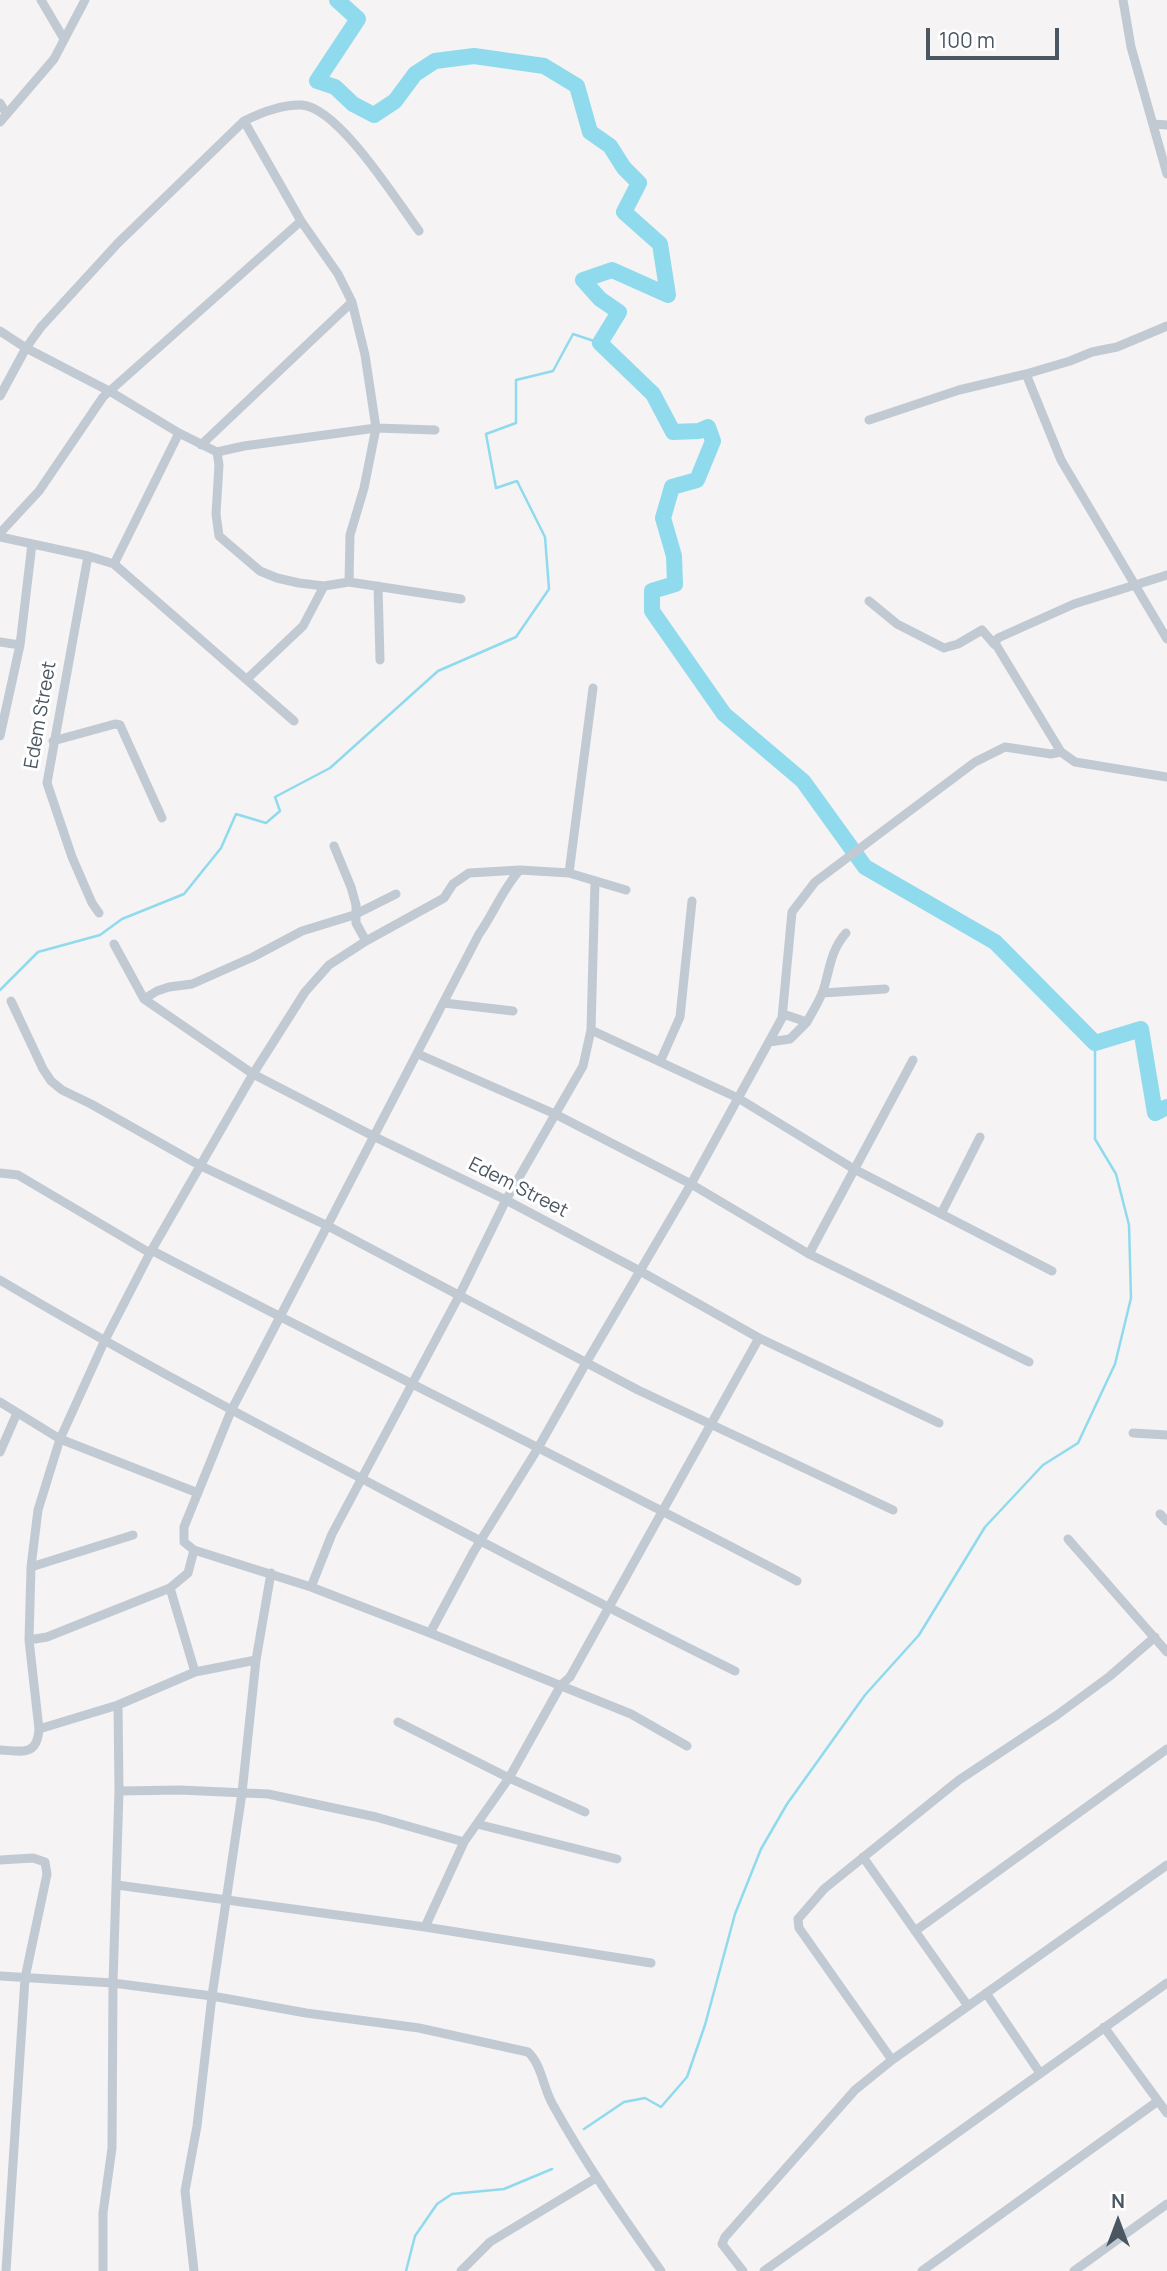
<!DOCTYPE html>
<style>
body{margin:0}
#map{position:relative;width:1167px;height:2271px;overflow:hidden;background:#f5f3f3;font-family:Manrope,sans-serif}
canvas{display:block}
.north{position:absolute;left:1083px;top:2187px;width:70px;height:70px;-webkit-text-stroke:5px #fff;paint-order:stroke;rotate:0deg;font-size:19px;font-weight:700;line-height:28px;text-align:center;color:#4a5661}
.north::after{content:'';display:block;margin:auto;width:24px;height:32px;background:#4a5661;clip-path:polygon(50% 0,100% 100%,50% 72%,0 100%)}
.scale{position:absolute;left:926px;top:28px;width:133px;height:32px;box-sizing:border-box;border:4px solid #4a5661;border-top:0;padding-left:9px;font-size:21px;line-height:24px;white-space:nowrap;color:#4a5661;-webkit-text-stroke:5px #fff;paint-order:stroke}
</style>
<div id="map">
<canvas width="1167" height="2271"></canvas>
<div class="north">N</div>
<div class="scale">100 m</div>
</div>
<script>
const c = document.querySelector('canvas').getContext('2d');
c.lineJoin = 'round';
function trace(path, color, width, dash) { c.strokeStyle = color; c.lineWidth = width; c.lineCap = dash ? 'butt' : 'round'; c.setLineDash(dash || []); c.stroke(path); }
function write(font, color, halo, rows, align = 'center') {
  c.font = font + ' Manrope,sans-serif'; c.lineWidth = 6; c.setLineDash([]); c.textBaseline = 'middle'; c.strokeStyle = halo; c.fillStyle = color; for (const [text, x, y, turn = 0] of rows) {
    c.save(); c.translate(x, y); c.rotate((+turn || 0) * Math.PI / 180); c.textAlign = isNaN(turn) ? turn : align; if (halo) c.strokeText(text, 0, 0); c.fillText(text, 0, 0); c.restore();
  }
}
const stream = new Path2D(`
 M0,990L38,952L100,935L122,919L184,894L221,848L236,814L266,823L280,811L275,797L330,768L438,671L516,637L549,589L545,537L517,481L496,488L486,434L516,423V380L553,371L573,334L600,343
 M584,2129L624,2102L645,2098L661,2107L687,2077L705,2025L735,1914L761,1849L787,1804L865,1695L919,1635L985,1527L1043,1465L1078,1443L1115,1364L1131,1298L1129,1225L1116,1174L1095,1139V1043
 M406,2271L415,2236L437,2204L452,2194L504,2189L552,2169`);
const river = new Path2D(`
 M337,0L358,19L317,81L335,87L353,104L374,115L395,101L415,74L435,61L474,56L544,66L577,86L590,132L610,146L624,168L639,183L624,212L660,244L668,295L612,270L583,280L600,299L619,312L600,343L653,394L673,432L699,431L708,427L713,441L697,480L672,487L663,518L674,556L675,584L652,591V611L724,714L803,781L865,867L995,942L1095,1043L1141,1029L1155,1113L1167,1107`);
const minor = new Path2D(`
 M41,0L64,39
 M1123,0L1131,47L1167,174
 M0,103L6,113
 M244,121L301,221L338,274L352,302L365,355L376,428L364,488L350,535L349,582
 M0,122L54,59L85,0
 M1153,124L1167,125
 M0,331L26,348L111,392L179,433L114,564
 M1026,374L1061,460L1167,639
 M0,396L26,348L41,327L118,243L244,121C262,112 282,104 302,105C339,108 396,200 419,231
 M869,420L959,390L1026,374L1070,361L1092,352L1117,347L1167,326
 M179,433L217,452L219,465L216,514L219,536L260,571L277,578L299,583L324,586L349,582L461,599
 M201,445L352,302
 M217,452L244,446L376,428L435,430
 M0,533L39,491L103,397L301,221
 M0,537L88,556L114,564L294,721
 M88,556L47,783L72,857L92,903L99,913
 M1167,575L1074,604L998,638L995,643L1061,752L1075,762L1167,777
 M378,586L380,660
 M869,601L897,624L944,648L958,644L982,630L995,645
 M0,642L20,645
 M247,679L303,626L324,586
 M0,736L20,645L32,544
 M53,741L115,724L120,725L162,818
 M334,846L351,887L356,905V923L366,941
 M520,870C503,888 494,913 479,934L231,1411L184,1527V1542L194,1550L311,1587L430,1633L631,1714L687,1746
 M569,873L593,688
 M114,944L144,999L253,1074L375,1137L506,1200L640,1271L759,1338L939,1423
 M822,993L885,989
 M144,999L157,991L169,987L192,984L253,957L302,931L354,915L396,894
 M11,1001L43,1069L51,1081L62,1090L91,1104L201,1166L328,1226L638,1390L893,1510
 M444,1003L513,1011
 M783,1014L807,1022C812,1012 819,1002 823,991C830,970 830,951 846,933
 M591,1030L738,1098L854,1169L1052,1271
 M769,1042L790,1039L807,1022
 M418,1054L555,1114L691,1184L809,1254L1029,1362
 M660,1062L680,1017L692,901
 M0,1173L18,1175L150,1253
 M941,1214L980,1137
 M151,1250C366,1362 583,1469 797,1581
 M809,1254L913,1060
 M0,1280C128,1356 259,1425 391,1494C505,1554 619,1614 735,1671
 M0,1402L60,1439L198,1493
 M1133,1433L1167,1435
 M0,1452L17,1413
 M1160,1514L1167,1521
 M1068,1539L1167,1652
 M31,1567L133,1535
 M311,1587L332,1534L459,1296L506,1200L583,1066L591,1030L595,881
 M170,1588L195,1672
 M430,1633L474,1551L538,1448L586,1363L691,1184L782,1018L792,912L815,882L975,762L1005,747L1051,754L1061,752
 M29,1640L47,1637L170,1588L188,1573L194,1550
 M398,1722L509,1778L585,1812
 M39,1729L118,1705L195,1672L256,1660
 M0,1750C22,1751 37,1757 39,1729L29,1640L31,1567L38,1510L60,1439L104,1342L150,1253L253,1074L305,992L329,965L366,941L444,898L453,884L469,873L520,870L569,873L626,890
 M119,1791L180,1790L268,1794L376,1817L464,1842
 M477,1824L617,1859
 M863,1857L968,2006
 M0,1860L33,1858L45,1862L47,1874L25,1978L6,2271
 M117,1885L425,1927L651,1963
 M425,1927L464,1842L509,1778L561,1685L570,1677L759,1338
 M915,1931L1167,1749
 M0,1976L113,1983L212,1996L306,2013L419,2028L528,2052C542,2065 543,2088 553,2105C585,2163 623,2217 661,2271
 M986,1993L1040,2073
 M1104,2027L1167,2113
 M892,2060L799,1928L798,1919L824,1889L959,1780L1057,1715L1110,1676L1155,1637
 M103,2271V2213L112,2148L113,1983L119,1791L118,1705
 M194,2271L185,2191L197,2126L212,1996L242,1793L256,1660L271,1573
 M461,2271L490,2242L596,2178
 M743,2271L722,2244L725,2237L855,2090L892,2060L1167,1865
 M764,2271L1167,1983
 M922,2271L1158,2101
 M1074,2271L1167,2204`);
const streetNames = [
 ["Edem Street",41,715,-80],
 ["Edem Street",518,1188,27]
];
trace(stream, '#90daee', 2.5);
trace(river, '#90daee', 16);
trace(minor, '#c1cad2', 9);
write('19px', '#4a5661', '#fff', streetNames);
</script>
